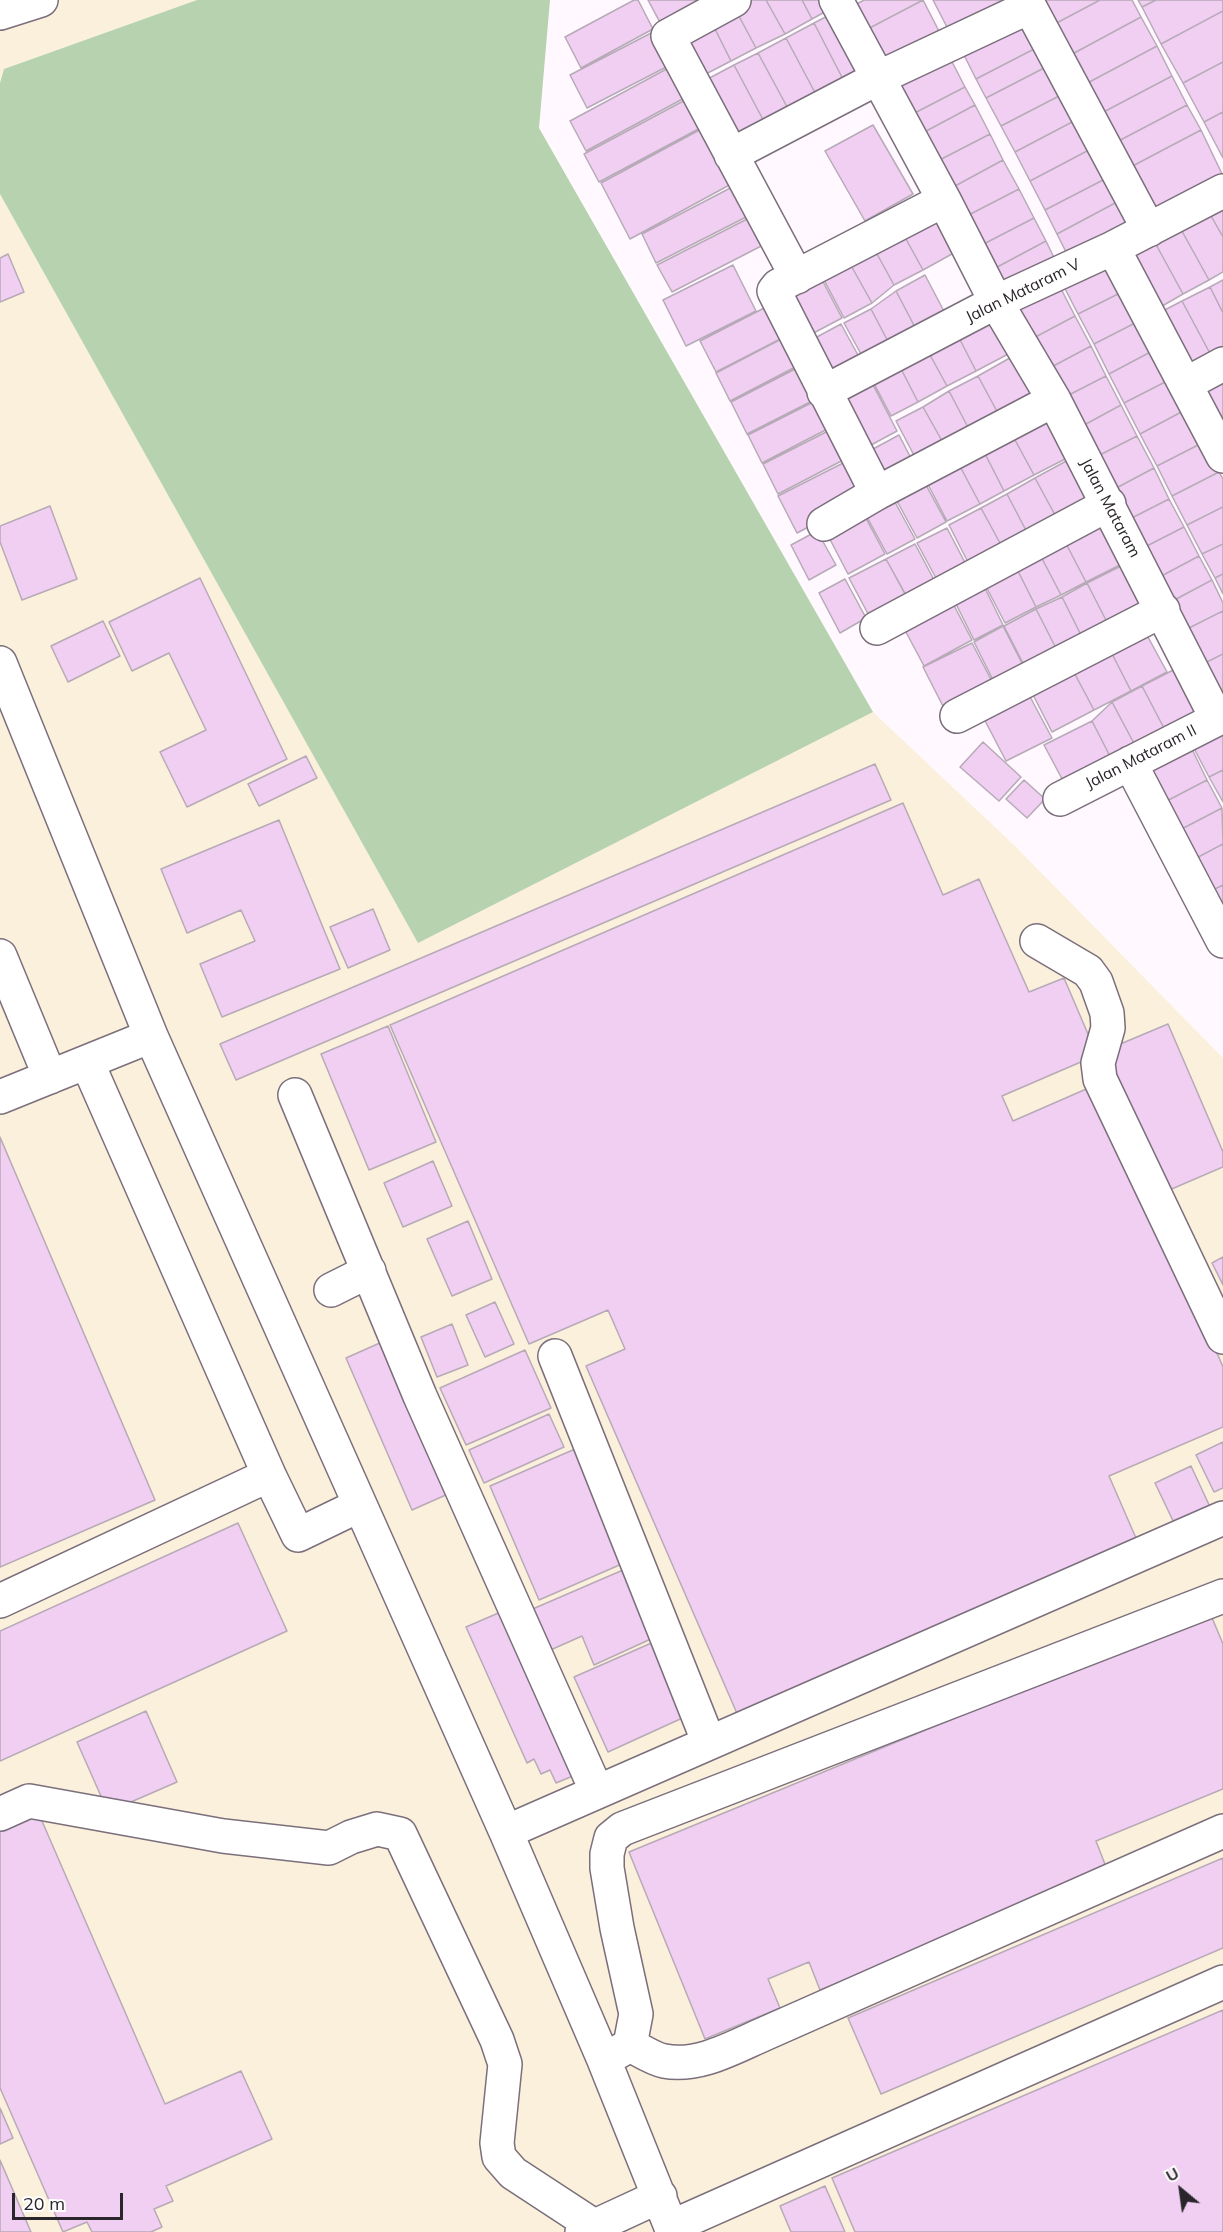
<!DOCTYPE html>
<style>
body{margin:0}
#map{position:relative;width:1223px;height:2232px;overflow:hidden;background:#fff9ff;font-family:Mulish,sans-serif}
canvas{display:block}
.north{position:absolute;left:1151px;top:2160px;width:60px;height:60px;-webkit-text-stroke:4px #fff;paint-order:stroke;rotate:331deg;font-size:16px;font-weight:700;line-height:24px;text-align:center;color:#2a252a}
.north::after{content:'';display:block;margin:auto;width:21px;height:27px;background:#2a252a;clip-path:polygon(50% 0,100% 100%,50% 72%,0 100%)}
.scale{position:absolute;left:12px;top:2193px;width:111px;height:27px;box-sizing:border-box;border:3px solid #2a252a;border-top:0;padding-left:8px;font-size:18px;line-height:21px;white-space:nowrap;color:#2a252a;-webkit-text-stroke:4px #fff;paint-order:stroke}
</style>
<div id="map">
<canvas width="1223" height="2232"></canvas>
<div class="north">U</div>
<div class="scale">20 m</div>
</div>
<script>
const c = document.querySelector('canvas').getContext('2d');
c.lineJoin = 'round';
function fill(path, color) { c.fillStyle = color; c.fill(path, 'evenodd'); }
function trace(path, color, width, dash) { c.strokeStyle = color; c.lineWidth = width; c.lineCap = dash ? 'butt' : 'round'; c.setLineDash(dash || []); c.stroke(path); }
function write(font, color, halo, rows, align = 'center') {
  c.font = font + ' Mulish,sans-serif'; c.lineWidth = 4.5; c.setLineDash([]); c.textBaseline = 'middle'; c.strokeStyle = halo; c.fillStyle = color; for (const [text, x, y, turn = 0] of rows) {
    c.save(); c.translate(x, y); c.rotate((+turn || 0) * Math.PI / 180); c.textAlign = isNaN(turn) ? turn : align; if (halo) c.strokeText(text, 0, 0); c.fillText(text, 0, 0); c.restore();
  }
}
const industrial = new Path2D(`
 M0,0H197L4,69L0,83Z
 M0,194L418,942L873,712L1016,847L1223,1058V2232H0Z`);
const green = new Path2D(`
 M197,0H550L539,128L873,712L418,943L0,194V83L4,69Z`);
const building = new Path2D(`
 M634,0H638L653,29L581,68L565,37Z
 M648,0H695L701,10L664,30Z
 M742,0H766L785,34L756,48L733,5Z
 M766,0H802L812,19L785,34Z
 M802,0H828L832,8L812,19Z
 M864,0H923L862,32L849,8Z
 M923,0L942,37L880,68L862,32Z
 M933,0H1011L950,33Z
 M1034,0H1100L1049,27Z
 M1100,0H1132L1141,17L1065,58L1049,27Z
 M1138,0H1156L1142,7Z
 M1156,0H1223V11L1161,44L1142,7Z
 M733,5L756,48L731,61L709,17Z
 M1223,11V62L1183,83L1161,44Z
 M835,12L869,76L847,87L814,23Z
 M709,17L731,61L700,77L677,34Z
 M1020,17L1036,48L976,79L961,49Z
 M1141,17L1157,46L1080,87L1065,58Z
 M814,23L847,87L820,102L786,38Z
 M655,31L672,64L587,108L570,75Z
 M786,38L820,102L792,116L758,53Z
 M1157,46L1172,76L1096,116L1080,87Z
 M1036,48L1046,67L986,98L976,79Z
 M758,53L792,116L768,129L734,65Z
 M949,56L965,87L905,118L890,88Z
 M1223,62V112L1204,122L1183,83Z
 M674,65L690,95L586,151L570,121Z
 M734,65L768,129L736,146L702,82Z
 M1046,67L1061,95L1001,126L986,98Z
 M1172,76L1187,105L1111,145L1096,116Z
 M965,87L975,105L915,137L905,118Z
 M1061,95L1074,121L1015,152L1001,126Z
 M689,98L704,126L599,182L584,154Z
 M975,105L990,134L930,165L915,137Z
 M1187,105L1201,130L1125,170L1111,145Z
 M1223,112V158L1204,122Z
 M1074,121L1089,150L1030,181L1015,152Z
 M873,125L913,194L865,221L825,151Z
 M705,127L735,182L630,239L601,183Z
 M1201,130L1223,176L1149,215L1125,170Z
 M990,134L1003,160L944,192L930,165Z
 M1089,150L1105,179L1045,210L1030,181Z
 M1003,160L1019,189L959,220L944,192Z
 M1105,179L1117,202L1057,234L1045,210Z
 M738,184L754,213L656,263L642,234Z
 M1019,189L1034,218L974,249L959,220Z
 M1223,200V237L1207,209Z
 M1117,202L1129,224L1068,256L1057,234Z
 M938,208L961,249L923,270L900,228Z
 M1207,209L1223,237V272L1209,280L1178,224Z
 M755,215L769,242L672,292L657,265Z
 M1034,218L1046,241L986,273L974,249Z
 M1178,224L1209,280L1183,294L1153,239Z
 M900,228L923,270L894,285L871,243Z
 M1153,239L1183,294L1157,309L1127,253Z
 M1046,241L1057,264L998,295L986,273Z
 M871,243L894,285L872,303L849,262Z
 M8,254L24,292L0,302V258Z
 M1108,256L1126,290L1078,314L1061,281Z
 M849,262L872,303L844,318L822,276Z
 M733,265L756,311L686,346L663,300Z
 M925,275L947,317L918,333L896,291Z
 M820,276L842,318L804,338L781,297Z
 M1223,280V313L1210,287Z
 M1058,283L1075,316L1028,341L1011,307Z
 M1210,287L1223,313V353L1213,359L1182,301Z
 M1126,290L1141,320L1094,344L1078,314Z
 M896,291L918,333L893,351L871,309Z
 M1182,301L1213,359L1189,371L1159,313Z
 M772,304L788,335L716,372L700,341Z
 M991,308L1014,351L976,371L954,328Z
 M871,309L893,351L867,365L844,323Z
 M1075,316L1091,346L1044,371L1028,341Z
 M1141,320L1156,349L1109,374L1094,344Z
 M841,324L864,366L825,387L802,345Z
 M954,328L976,371L947,386L924,344Z
 M789,335L803,363L730,401L716,373Z
 M924,344L947,386L918,402L896,359Z
 M1091,346L1106,376L1059,400L1044,371Z
 M1156,349L1171,379L1124,403L1109,374Z
 M1015,355L1038,397L1000,417L978,376Z
 M896,359L918,402L891,416L869,374Z
 M803,365L820,397L747,434L731,402Z
 M978,376L1000,417L971,433L949,391Z
 M1106,376L1121,405L1075,430L1059,400Z
 M870,379L897,431L860,451L832,399Z
 M1171,379L1187,409L1140,434L1124,403Z
 M1223,381V445L1196,395Z
 M949,391L971,433L946,448L923,407Z
 M821,398L835,425L762,463L748,435Z
 M1121,405L1137,436L1090,460L1075,430Z
 M923,407L946,448L918,463L896,421Z
 M1043,409L1069,457L1034,475L1008,427Z
 M1187,409L1204,442L1157,466L1140,434Z
 M836,427L851,456L778,494L763,464Z
 M1008,427L1034,475L1004,491L979,442Z
 M899,435L916,468L879,488L862,455Z
 M1137,436L1154,468L1107,493L1090,460Z
 M979,442L1004,491L980,504L954,455Z
 M1204,442L1219,472L1172,496L1157,466Z
 M954,455L980,504L947,521L922,473Z
 M851,459L870,495L797,533L778,496Z
 M1070,459L1096,508L1061,526L1035,478Z
 M1154,468L1169,499L1122,523L1107,493Z
 M1219,472L1223,479V507L1187,525L1172,496Z
 M920,474L946,522L917,538L891,490Z
 M1035,478L1061,526L1032,542L1007,494Z
 M889,491L915,539L887,554L861,506Z
 M1007,494L1032,542L1007,556L981,508Z
 M1169,499L1184,527L1137,551L1122,523Z
 M50,506L77,579L22,600L0,542V526Z
 M860,507L885,554L848,574L823,526Z
 M1223,507V544L1202,554L1187,525Z
 M981,508L1007,556L974,574L949,525Z
 M1100,513L1126,562L1086,582L1061,534Z
 M1184,527L1199,556L1152,581L1137,551Z
 M947,528L972,576L943,591L917,543Z
 M817,531L836,565L809,580L791,545Z
 M1061,534L1086,582L1061,595L1036,547Z
 M915,544L940,591L912,606L886,559Z
 M1223,544V574L1215,578L1202,554Z
 M1036,547L1061,595L1036,607L1012,559Z
 M1199,556L1212,580L1165,605L1152,581Z
 M886,559L912,607L875,627L849,578Z
 M1012,559L1036,607L1005,623L980,575Z
 M1127,563L1151,611L1112,632L1087,583Z
 M1223,574V594L1215,578Z
 M979,576L1003,625L974,640L950,592Z
 M200,578L287,759L187,807L160,752L206,730L169,653L132,671L109,622Z
 M845,579L866,618L840,633L819,593Z
 M1212,580L1223,603V611L1179,633L1165,605Z
 M1087,583L1112,632L1086,645L1062,597Z
 M947,592L972,640L924,666L898,617Z
 M1062,597L1086,645L1061,658L1036,609Z
 M1036,609L1061,658L1029,675L1004,626Z
 M1223,611V654L1197,667L1179,633Z
 M103,621L120,656L68,682L51,646Z
 M1003,626L1028,675L998,690L974,642Z
 M1142,626L1167,672L1131,691L1107,644Z
 M972,643L997,691L948,716L923,667Z
 M1107,644L1131,691L1094,710L1069,663Z
 M1223,654V707L1197,667Z
 M1069,663L1094,710L1052,732L1028,685Z
 M1181,666L1205,714L1167,734L1142,686Z
 M1142,686L1167,734L1137,749L1112,702Z
 M1027,691L1052,738L1006,761L982,715Z
 M1112,702L1137,749L1116,768L1092,721Z
 M1092,721L1116,768L1069,792L1044,745Z
 M1223,721V770L1209,777L1189,739Z
 M1188,741L1207,780L1159,805L1140,767Z
 M983,742L1021,777L999,801L960,767Z
 M306,756L317,778L259,806L248,784Z
 M875,764L891,800L236,1080L220,1044Z
 M1223,770V802L1209,777Z
 M1024,780L1045,799L1027,818L1006,799Z
 M1207,780L1222,808L1174,833L1159,805Z
 M903,803L943,895L979,879L1029,992L1064,978L1097,1055L1002,1096L1013,1121L1100,1083L1223,1367V1427L1109,1476L1139,1545L739,1718L586,1366L625,1349L608,1310L529,1344L390,1025Z
 M1222,808L1223,844L1189,862L1174,833Z
 M279,820L340,969L222,1017L200,964L255,941L241,910L187,933L161,869Z
 M1223,844V885L1205,894L1189,862Z
 M1223,885V926L1205,894Z
 M373,909L390,950L348,968L330,927Z
 M1168,1024L1223,1152V1167L1167,1191L1106,1050Z
 M388,1026L436,1142L369,1170L321,1054Z
 M0,1137L155,1500L0,1567Z
 M433,1161L452,1206L403,1227L384,1183Z
 M468,1221L492,1279L452,1296L427,1239Z
 M1223,1257V1285L1212,1263Z
 M495,1302L514,1344L485,1357L466,1315Z
 M452,1324L468,1365L437,1377L421,1337Z
 M382,1342L448,1494L412,1510L346,1358Z
 M525,1350L551,1408L466,1445L440,1388Z
 M549,1414L564,1447L484,1483L469,1450Z
 M1223,1442V1488L1214,1492L1196,1455Z
 M582,1446L631,1560L539,1600L490,1486Z
 M1191,1466L1211,1509L1175,1525L1155,1483Z
 M238,1523L287,1631L0,1761V1631Z
 M623,1570L653,1638L594,1665L582,1636L546,1652L528,1611Z
 M503,1611L585,1771L556,1783L550,1770L541,1774L534,1759L527,1763L466,1627Z
 M1210,1613L1223,1644V1789L1096,1841L1108,1872L820,1990L809,1962L768,1979L780,2008L705,2039L629,1852Z
 M656,1641L689,1715L608,1752L574,1677Z
 M146,1711L177,1782L108,1812L77,1742Z
 M35,1805L165,2104L241,2071L272,2139L166,2186L173,2201L154,2209L162,2227L151,2232H92L87,2222L63,2232L0,2088V1820Z
 M1223,1858V1948L881,2094L848,2018Z
 M1223,2010V2232H855L832,2178Z
 M0,2108L13,2138L0,2144Z
 M0,2160L31,2232H0Z
 M825,2186L845,2232H791L780,2206Z`);
const minor = new Path2D(`
 M734,0L668,36L797,277
 M836,0L944,200L996,302L1054,400L1217,719
 M1026,0L1149,230
 M0,13L41,0
 M731,155L878,78L1029,7
 M1113,248L1223,456
 M1186,384L1223,364
 M824,392L996,302L1113,248L1223,191
 M877,493L774,291L778,286L944,200
 M824,524L877,493L1054,400
 M877,628L1109,504
 M0,663L151,1036L506,1832L604,2060L673,2232
 M957,716L1163,610
 M1130,763L1223,941
 M1060,799L1223,716
 M1037,941L1088,971L1096,982L1107,1013L1108,1028L1098,1063L1100,1079L1223,1337
 M0,956L50,1077
 M87,1062L269,1475L298,1535L360,1505
 M295,1095L420,1396L597,1792
 M0,1097L151,1036
 M331,1290L369,1271
 M555,1356L709,1743
 M0,1601L269,1475
 M0,1814L29,1801L223,1836L329,1848L351,1837L377,1829L400,1834L497,2040L505,2064L497,2143L499,2157L513,2173L594,2226
 M506,1832L1223,1518
 M630,2045C640,2050 653,2059 664,2061C698,2068 734,2047 764,2034L1223,1831
 M604,2060L630,2045L636,2014L617,1928L607,1868V1854L611,1838L622,1829L1223,1596
 M671,2227L1223,1982
 M582,2232L660,2196`);
const streetNames = [
 ["Jalan Mataram V",1023,291,-26],
 ["Jalan Mataram",1110,508,62],
 ["Jalan Mataram II",1141,757,-27]
];
fill(industrial, '#fbf0db');
fill(green, '#b7d2ae');
fill(building, '#f0cff2');
trace(building, '#b7aab7', 1.5);
trace(minor, '#7b6f7c', 36);
trace(minor, '#fff', 33);
write('16px', '#2a252a', '#fff', streetNames);
</script>
